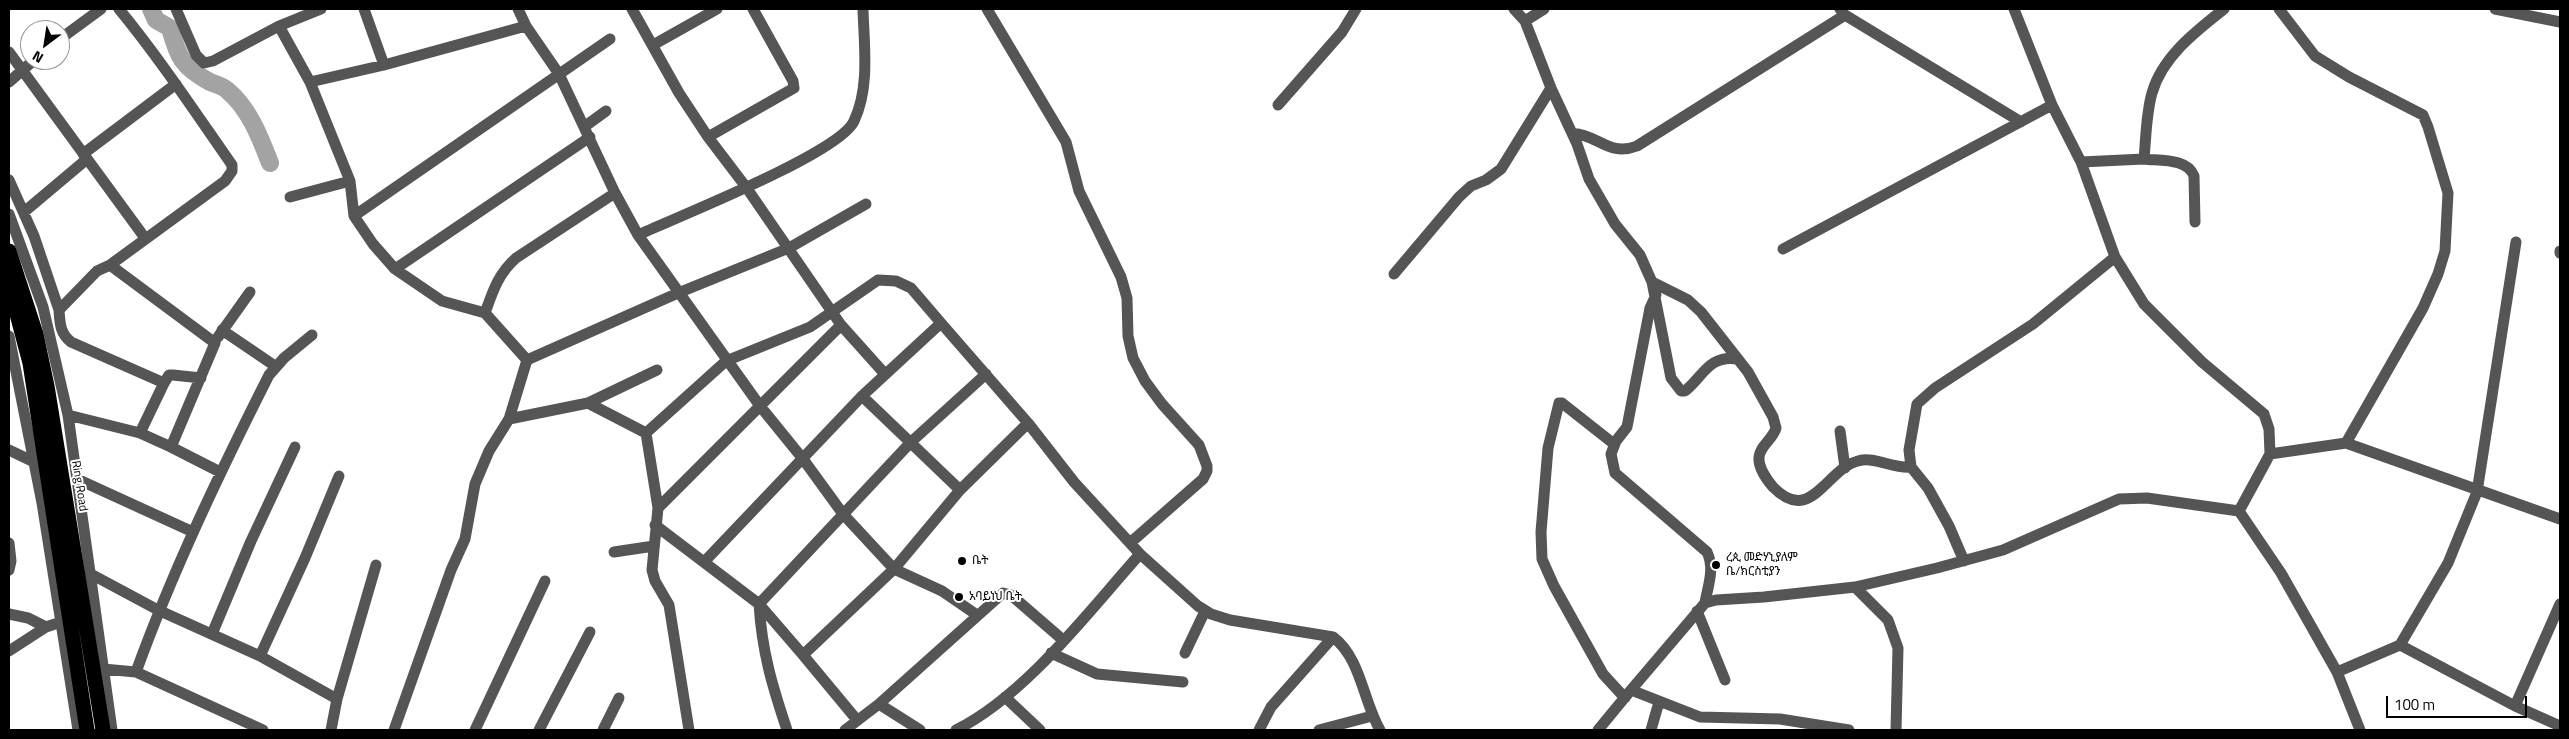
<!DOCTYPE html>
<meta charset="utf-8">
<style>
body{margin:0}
#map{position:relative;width:2569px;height:739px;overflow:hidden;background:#fff;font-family:"Titillium Web",sans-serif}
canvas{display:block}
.frame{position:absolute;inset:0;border:10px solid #000;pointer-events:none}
.north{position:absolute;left:20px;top:20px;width:50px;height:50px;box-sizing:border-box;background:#fff;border:1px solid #999;border-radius:50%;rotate:211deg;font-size:14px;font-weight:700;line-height:20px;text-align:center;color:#000}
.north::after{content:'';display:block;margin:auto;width:18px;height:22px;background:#000;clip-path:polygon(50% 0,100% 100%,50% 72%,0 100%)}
.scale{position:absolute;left:2386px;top:696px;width:141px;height:22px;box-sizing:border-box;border:2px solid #000;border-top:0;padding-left:6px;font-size:15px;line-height:18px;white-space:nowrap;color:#000;-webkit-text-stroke:4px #fff;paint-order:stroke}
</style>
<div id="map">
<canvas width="2569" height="739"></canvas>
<div class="frame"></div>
<div class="north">N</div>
<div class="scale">100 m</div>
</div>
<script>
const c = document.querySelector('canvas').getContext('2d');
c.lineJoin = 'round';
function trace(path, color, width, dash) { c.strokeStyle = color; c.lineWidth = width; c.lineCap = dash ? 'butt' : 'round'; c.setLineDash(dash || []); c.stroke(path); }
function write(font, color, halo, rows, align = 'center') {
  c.font = font + ' "Titillium Web","Noto Sans Ethiopic",sans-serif'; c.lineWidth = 4; c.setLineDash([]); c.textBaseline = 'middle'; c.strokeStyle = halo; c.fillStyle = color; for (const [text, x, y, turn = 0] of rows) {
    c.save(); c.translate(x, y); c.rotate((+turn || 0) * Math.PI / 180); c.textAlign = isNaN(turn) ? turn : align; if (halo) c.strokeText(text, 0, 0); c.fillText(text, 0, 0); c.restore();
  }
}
const river = new Path2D(`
 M151,9L156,20L170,28C178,57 182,67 210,82C215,84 223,86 227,90C249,108 260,137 270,163`);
const minor = new Path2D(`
 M119,9C160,59 195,112 232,165V171L225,181L110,265L97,271L59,310C60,324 60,333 71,342L164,383L169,375H173L201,378
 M176,9L196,55L204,63L213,61L279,26L321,9
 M364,9L384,65
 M518,9L526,26L559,74L615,193L638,235L760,406L803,459L843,514L894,569L942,591L977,615
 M632,9L679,93L708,137L746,187L841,325L884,373
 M987,9L1066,142L1079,191L1121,277L1127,298L1128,336L1133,358L1145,381L1162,404L1199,445L1207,466V471L1203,479L1130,543
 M1514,9L1525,21
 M1544,9L1525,21L1551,88L1577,144L1589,179L1615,224L1640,255L1652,282L1671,378L1681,391H1685C1703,377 1708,355 1737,359
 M1840,9L1845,15L2021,122
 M2014,9L2052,105L2081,162L2115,257L2144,304L2202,362L2264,414L2269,429L2270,454
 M2279,9L2315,56L2349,77L2423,115L2428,127L2448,193L2445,251L2438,274L2423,308L2346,443
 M2495,9L2560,22
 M279,26L310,82L350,181L354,216L373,244L395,269L442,301L485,313L527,360
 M60,39L101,9
 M653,45L717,9
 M9,52L145,238
 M9,82L34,60
 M310,82L384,65L526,26
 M1278,105L1342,32L1356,9
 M584,127L606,111
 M1572,133C1599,135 1609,157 1637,146L1845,15
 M708,137L794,88L793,81L753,9
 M83,154L176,84
 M2144,159C2160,161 2187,158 2194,176L2195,222
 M2081,162L2144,159C2146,138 2146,114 2152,93C2162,57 2196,31 2224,9
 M9,180L34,236L59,310
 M290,197L350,181
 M24,212L87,159
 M9,214L43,307L68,415L112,730
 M354,216L610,39
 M638,235C677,217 840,153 854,121C870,88 864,45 863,9
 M1783,249L2052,105
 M2560,251V253
 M110,265L215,343L171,447L220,472
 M395,269L590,137
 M1394,274L1459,197L1471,186L1486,180L1501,169L1551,88
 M1652,282L1688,300L1701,312L1748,372L1773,417L1776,428C1773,439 1760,446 1759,457C1758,467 1767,480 1773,487C1811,526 1826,469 1858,461C1875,456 1893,469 1911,467
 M1656,295L1650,308L1627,427L1616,441L1611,454L1615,473L1707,552C1715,569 1708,585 1705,603
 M485,313C493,291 498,274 516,258L615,193
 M222,330L275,366
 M9,336L42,503L78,730
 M218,337L250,292
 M862,396L960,490
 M588,403L657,370
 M68,415L140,433L171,447
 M509,419L588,403L646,433L726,361L810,327L878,280L896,281L911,288L941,323
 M1840,431L1845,468
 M140,433L164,383
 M646,433L658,508L652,570L655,581L669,605L689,730
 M1614,444L1562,403H1559L1548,448L1541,532L1542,559L1554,586L1603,674L1625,698
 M9,450L34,462
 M77,479L193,532
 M658,508L841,325
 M2239,511L2270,454L2346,443L2560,519
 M655,525L759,604L803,655L894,569L960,490L1028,423
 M9,543L11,561L9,570
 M614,552L654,546
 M705,561L862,396L941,323L1028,423L1074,482L1140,554L1198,606L1211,614L1230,620L1333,637
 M1964,561L1949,526L1928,488L1911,467L1909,450L1917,404L1935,388L2033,324L2115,257
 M89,573L158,610L260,656L337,699L376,565
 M1855,587L1888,620L1898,648L1896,730
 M1697,611L1725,680
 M9,614L28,618L46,627
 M212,634L251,541L295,447
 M2400,645L2515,706L2560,726
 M9,651L46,627L61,622
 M1051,653L1097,674L1183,682
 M1185,653L1205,611
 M803,655L857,720
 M260,656L305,558L339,476
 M103,669L136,672
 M2337,672L2400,645L2448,563L2477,492L2516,242
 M1631,690L1705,603L1716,600L1764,597L1855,587L1937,568L2003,550L2119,499L2147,498L2239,511L2281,573L2337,672L2360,730
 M1005,697L1040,730
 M879,704L920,730
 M2515,706L2560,604
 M263,730L136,672C173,570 220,472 269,375L284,358L312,335
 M331,730L337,699
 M394,730L451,570L465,539L475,484L489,451L509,419L527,360L678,293L789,248L866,204
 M475,730L545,581
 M539,730L590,632
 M603,730L619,698
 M787,730C772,685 762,652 759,604L911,442L986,374
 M845,730L879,704L1003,593L1011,595L1063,640
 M956,730C1026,695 1088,612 1140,554
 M1259,730L1271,707L1333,637C1361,658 1363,701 1380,730
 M1319,730L1372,716
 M1598,730L1631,690L1700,717L1780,719L1849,730
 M1651,730L1659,702`);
const highway = new Path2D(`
 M9,251L36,334L47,386L103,730
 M9,284L30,363L87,730`);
const markers = [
 [962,561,5,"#000"],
 [1716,565,5,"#000"],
 [959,597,5,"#000"]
];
const streetNames = [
 ["Ring Road",79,486,81]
];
const poiNames = [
 ["ረጲ መድሃኒያለም",1726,558],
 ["ቤ/ክርስቲያን",1726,572],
 ["ቤት",972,561],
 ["አባይነህ ቤት",969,597]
];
trace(river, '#a3a3a3', 18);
trace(minor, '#555', 11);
trace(highway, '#000', 15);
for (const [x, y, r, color] of markers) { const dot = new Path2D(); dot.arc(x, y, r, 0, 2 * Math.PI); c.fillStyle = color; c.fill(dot); trace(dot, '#fff', 2); }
write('12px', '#000', '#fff', streetNames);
write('12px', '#000', '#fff', poiNames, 'left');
</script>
